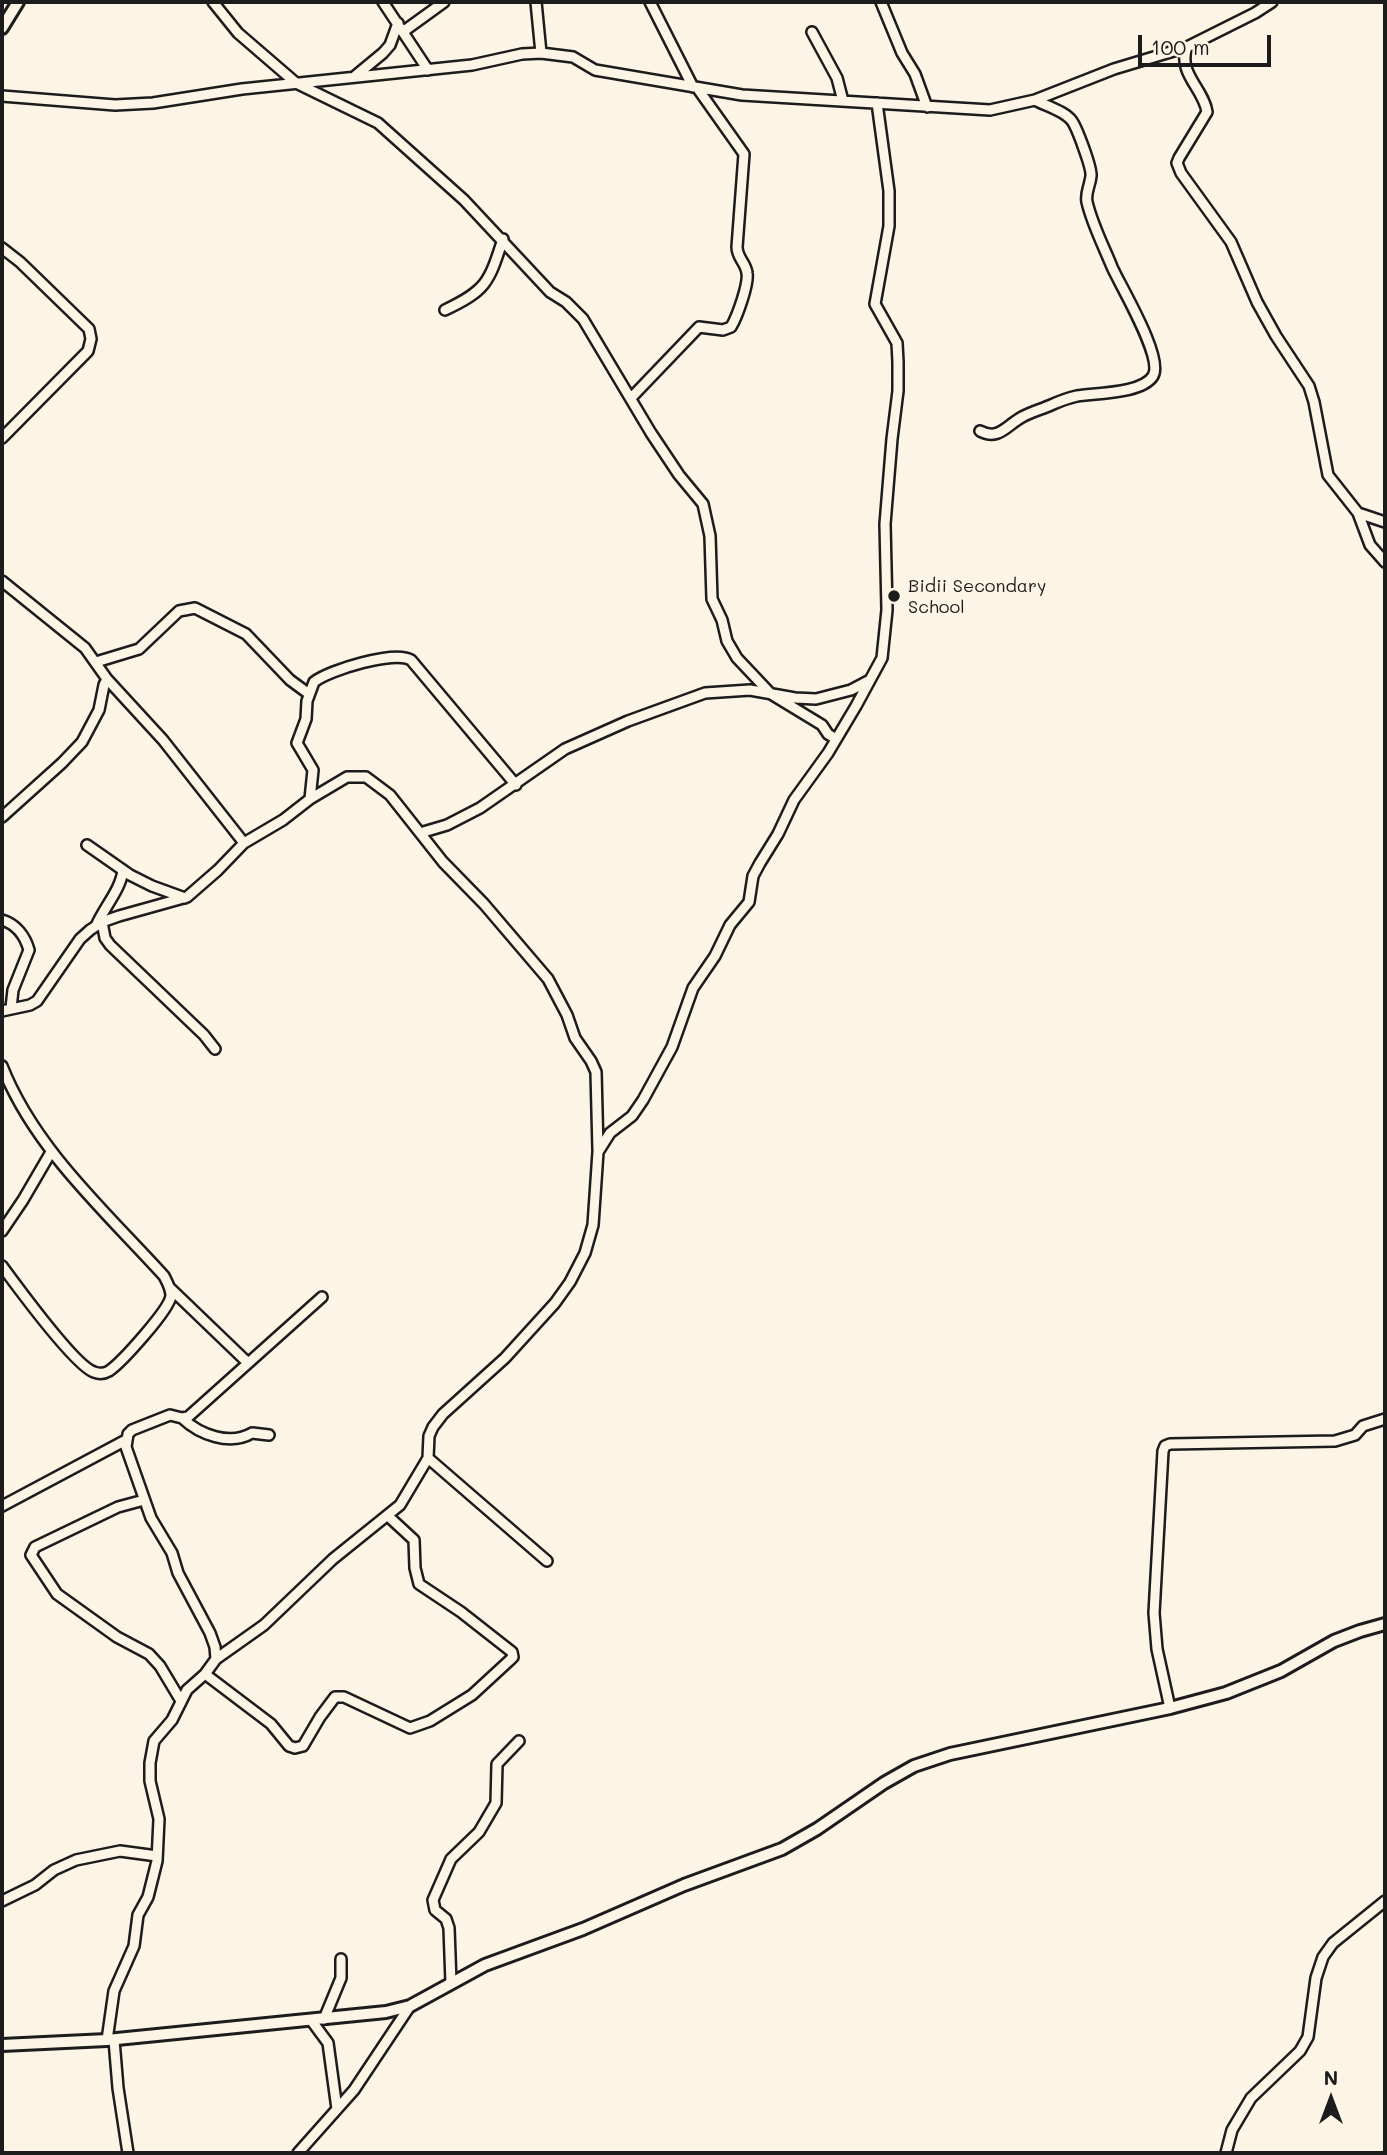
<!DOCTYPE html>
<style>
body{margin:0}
#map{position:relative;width:1387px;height:2155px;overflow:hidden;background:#fcf5e5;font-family:Mali,sans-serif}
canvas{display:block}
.frame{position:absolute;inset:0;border:4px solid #1c1c1c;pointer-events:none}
.north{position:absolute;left:1296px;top:2064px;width:70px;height:70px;-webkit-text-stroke:5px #fcf5e5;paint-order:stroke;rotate:0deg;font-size:19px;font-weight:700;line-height:28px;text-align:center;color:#1c1c1c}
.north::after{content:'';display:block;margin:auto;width:24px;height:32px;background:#1c1c1c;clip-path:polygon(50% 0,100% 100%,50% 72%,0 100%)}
.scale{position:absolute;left:1138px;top:35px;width:133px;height:32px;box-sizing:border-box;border:4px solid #1c1c1c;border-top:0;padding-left:9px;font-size:21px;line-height:24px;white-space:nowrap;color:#1c1c1c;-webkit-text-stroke:5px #fcf5e5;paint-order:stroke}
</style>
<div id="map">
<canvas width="1387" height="2155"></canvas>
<div class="frame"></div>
<div class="north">N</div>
<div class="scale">100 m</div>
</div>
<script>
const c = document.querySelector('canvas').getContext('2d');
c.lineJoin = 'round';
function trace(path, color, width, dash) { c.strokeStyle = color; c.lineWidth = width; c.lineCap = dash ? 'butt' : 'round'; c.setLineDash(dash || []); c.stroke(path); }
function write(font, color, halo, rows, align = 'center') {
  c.font = font + ' Mali,sans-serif'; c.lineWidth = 7; c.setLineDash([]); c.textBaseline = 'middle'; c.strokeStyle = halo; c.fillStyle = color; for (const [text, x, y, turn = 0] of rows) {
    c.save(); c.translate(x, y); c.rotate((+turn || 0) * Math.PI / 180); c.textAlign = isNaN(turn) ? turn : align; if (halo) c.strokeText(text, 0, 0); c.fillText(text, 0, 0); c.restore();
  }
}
const minor = new Path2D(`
 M213,2L238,33L296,83L378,123L464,200L550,292L566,302L583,319L651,433L679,475L703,504L710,536L712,599L722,620L727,641L737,658L771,694L822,725L828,734L836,739
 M383,2L428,70
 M536,2L541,53
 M650,2L693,87
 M881,2L902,53L915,74L927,107
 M404,31L444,2
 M812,32L837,78L843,101
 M1187,47C1177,73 1204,89 1207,112L1179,158L1177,163L1181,173L1231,242L1257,302L1276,336L1309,386L1314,402L1328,475L1358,513L1370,545L1385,562
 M354,77L383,53L390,45L398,23
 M2,96L115,105L153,103L242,89L472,65L522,54L541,53L573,57L595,70L742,95L990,110L1035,100L1114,69L1187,47L1255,13L1272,2
 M2,248L20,262L89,329L91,339L88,351L2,438
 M445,310C487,290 489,282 503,239
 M631,398L699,327L723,330L731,327C737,317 749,284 747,273C746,263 737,258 737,247L744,154L698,89
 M980,431C999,441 1007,425 1022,417C1031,412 1042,409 1051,405C1060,401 1068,398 1077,396C1094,393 1142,394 1153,376C1164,358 1121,287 1112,267C1104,247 1092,224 1087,202C1085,193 1090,186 1091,176C1092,168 1077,128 1072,121C1065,111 1046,106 1035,100
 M1358,513L1385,522
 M2,581L85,648L107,679L163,740L244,843
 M96,662L139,649L179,611L195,608L246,634L290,680L309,694
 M310,799L313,770L297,743L306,719L307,701L314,682C329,670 395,650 411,660L516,785
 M2,817L62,763L82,742L99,710L104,685L107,679
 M420,833L447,825L480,808L565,749L628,721L705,693L750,690L795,698L816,699L851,690L870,680
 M87,845L130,875L152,886L185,898
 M2,920C16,924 25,936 29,950L13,990L11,1008
 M102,922L105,938L110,945L204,1035L215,1049
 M96,926C105,906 121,889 123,870
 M2,1011L30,1005L37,1001L80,939L90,930L102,922L119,916L187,897L218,870L244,843L283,820L310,799L347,777H366L390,795L443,862L484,904L548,979L567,1015L575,1038L591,1061L596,1072L598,1150
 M2,1066C34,1148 105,1211 164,1276C167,1282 171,1288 171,1296C169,1310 122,1362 109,1371C104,1374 99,1374 94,1372C75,1366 16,1285 2,1266
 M2,1231L23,1200L51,1152
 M170,1288L247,1362
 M182,1418C200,1435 230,1446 252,1433L269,1435
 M428,1458L547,1561
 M144,1500L118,1507L35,1547L31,1555L57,1594L117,1637L149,1654L160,1666L181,1701
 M2,1506L126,1440
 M216,1659L215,1647L210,1633L178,1573L172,1553L151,1518L126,1447L128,1434L132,1430L170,1415L182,1418L188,1417L322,1297
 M205,1674L271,1724L289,1746L295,1748L303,1746L320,1717L335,1697H344L410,1728L430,1721L472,1695L510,1660L513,1657L512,1652L461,1612L419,1584L415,1568L414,1540L388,1516
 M1170,1708L1157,1649L1154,1613L1163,1451L1165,1446L1170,1444L1335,1441L1355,1435L1363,1426L1385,1419
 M2,1901L35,1885L54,1870L76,1860L120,1851L157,1856
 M451,1983L449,1928L446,1919L435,1910L433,1900L451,1859L479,1832L496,1803L497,1764L519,1741
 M324,2019L341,1978V1959
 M311,2020L328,2043L337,2109
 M107,2040L114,1991L134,1946L138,1915L148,1897L157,1861L159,1819L150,1781V1763L154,1741L172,1720L187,1690L205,1674L216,1659L264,1625L333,1559L400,1505L428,1458L429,1436L433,1427L443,1414L505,1358L555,1303L570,1282L585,1253L593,1225L598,1152L610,1133L632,1116L643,1100L672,1047L693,988L715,956L730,925L749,902L753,876L760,863L778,834L794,800L828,753L856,706L882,658L887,610L885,524L892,439L898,391V362L897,343L875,304L889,226V191L877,103
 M114,2040L118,2088L128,2153
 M298,2153L354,2090L410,2006
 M1226,2153L1232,2130L1251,2098L1300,2051L1308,2037L1316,1978L1323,1957L1333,1943L1385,1901`);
const major = new Path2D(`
 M2,28L18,2
 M2,2045L107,2040L386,2012L410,2006L485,1965L583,1929L684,1885L782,1849L817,1829L884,1783L914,1766L950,1754L1170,1708L1226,1693L1281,1671L1334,1641L1360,1631L1385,1624`);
const markers = [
 [894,596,7,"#1c1c1c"]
];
const poiNames = [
 ["Bidii Secondary",908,586],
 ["School",908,607]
];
trace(minor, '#1c1c1c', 14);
trace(major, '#1c1c1c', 16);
trace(minor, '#fcf5e5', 9);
trace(major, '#fcf5e5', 10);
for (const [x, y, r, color] of markers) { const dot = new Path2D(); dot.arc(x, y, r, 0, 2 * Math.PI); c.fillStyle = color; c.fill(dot); trace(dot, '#fcf5e5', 2.5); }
write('18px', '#1c1c1c', '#fcf5e5', poiNames, 'left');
</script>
